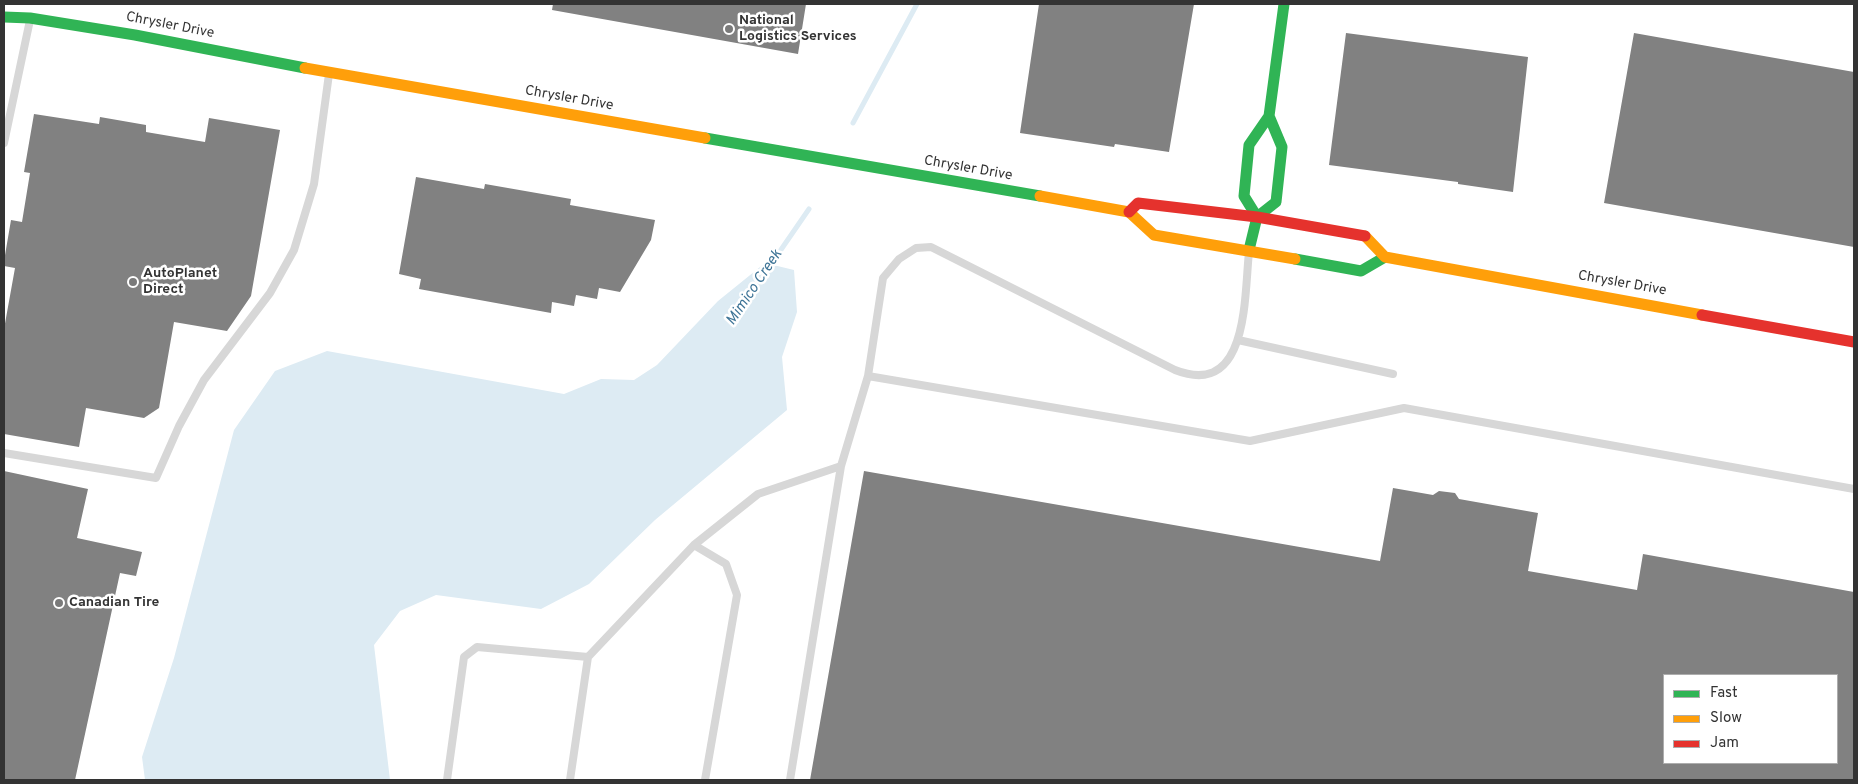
<!DOCTYPE html>
<style>
body{margin:0}
#map{position:relative;width:1858px;height:784px;overflow:hidden;background:#fff;font-family:Overpass,sans-serif}
canvas{display:block}
.frame{position:absolute;inset:0;border:5px solid #333;pointer-events:none}
.legend{position:absolute;left:1663px;top:674px;width:175px;height:90px;box-sizing:border-box;background:#fff;border:1px solid #adadad;margin:0;padding:6px 9px;list-style:none;font-size:15px;color:#333}
.legend li{display:flex;align-items:center;gap:10px;height:25px}
.legend b{width:25px;border:1px solid #adadad}
</style>
<div id="map">
<canvas width="1858" height="784"></canvas>
<div class="frame"></div>
<ul class="legend">
<li><b style="height:6px;background:#30b455"></b>Fast</li>
<li><b style="height:6px;background:#ff9f0a"></b>Slow</li>
<li><b style="height:6px;background:#e5322d"></b>Jam</li>
</ul>
</div>
<script>
const c = document.querySelector('canvas').getContext('2d');
c.lineJoin = 'round';
function fill(path, color) { c.fillStyle = color; c.fill(path, 'evenodd'); }
function trace(path, color, width, dash) { c.strokeStyle = color; c.lineWidth = width; c.lineCap = dash ? 'butt' : 'round'; c.setLineDash(dash || []); c.stroke(path); }
function write(font, color, halo, rows, align = 'center') {
  c.font = font + ' Overpass,sans-serif'; c.lineWidth = 5; c.setLineDash([]); c.textBaseline = 'middle'; c.strokeStyle = halo; c.fillStyle = color; for (const [text, x, y, turn = 0] of rows) {
    c.save(); c.translate(x, y); c.rotate((+turn || 0) * Math.PI / 180); c.textAlign = isNaN(turn) ? turn : align; if (halo) c.strokeText(text, 0, 0); c.fillText(text, 0, 0); c.restore();
  }
}
const water = new Path2D(`
 M765,263L794,270L797,312L782,357L787,410L655,520L589,584L541,609L436,595L400,611L374,645L390,780H145L142,757L174,658L234,430L275,371L327,351L564,394L601,379L634,380L657,365L718,301Z`);
const stream = new Path2D(`
 M853,123L917,4
 M767,270L809,209`);
const building = new Path2D(`
 M553,4H806L798,54L552,10Z
 M1039,4H1194L1169,152L1115,144L1114,147L1020,133Z
 M1346,33L1528,57L1513,192L1458,184V182L1329,165Z
 M1634,33L1854,72V247L1604,203Z
 M34,114L99,124L100,117L146,125V132L205,142L209,118L280,130L251,296L227,331L174,322L159,408L144,418L86,408L79,447L4,434V329L15,268L4,266V261L11,220L22,222L30,173L24,172Z
 M416,177L484,189L485,184L571,199L570,205L655,220L651,240L620,292L599,288L597,299L576,295L574,306L552,302L551,313L419,289L421,279L399,274Z
 M4,471L88,489L77,538L142,552L136,576L120,573L75,780H4Z
 M864,471L1380,561L1393,488L1433,495L1439,491L1455,493L1459,499L1538,513L1528,571L1637,590L1643,554L1854,592V780H810ZM1664,675H1837V763H1664Z`);
const lane = new Path2D(`
 M4,143L30,20
 M1238,340L1393,374
 M868,376L1250,441L1404,408L1854,489
 M4,453L156,478L179,426L204,380L270,293L294,250L314,184L329,74
 M694,545L726,564L737,595L705,780
 M447,780L464,657L477,647L588,657L694,545L758,494L841,466
 M570,780L588,657
 M790,780L841,466L868,376L883,278L899,259L916,248L931,247L1175,370C1249,399 1244,297 1249,252`);
const fast = new Path2D(`
 M4,17L30,18L135,35L305,68
 M705,138L1040,196
 M1257,217L1244,196L1249,145L1269,116L1284,4
 M1249,250L1257,217L1276,202L1282,147L1269,116
 M1295,259L1361,271L1385,257`);
const slow = new Path2D(`
 M305,68L705,138
 M1040,196L1129,212L1154,235L1295,259
 M1365,236L1385,257L1702,315`);
const jam = new Path2D(`
 M1129,212L1138,203L1257,217L1365,236
 M1702,315L1854,342`);
const markers = [
 [729,29,5,"#7a7a7a"],
 [133,282,5,"#7a7a7a"],
 [59,603,5,"#7a7a7a"]
];
const poiNames = [
 ["National",739,21],
 ["Logistics Services",739,37],
 ["AutoPlanet",143,274],
 ["Direct",143,290],
 ["Canadian Tire",69,603]
];
const streetNames = [
 ["Chrysler Drive",170,26,11],
 ["Chrysler Drive",569,99,10],
 ["Chrysler Drive",968,169,10],
 ["Chrysler Drive",1622,284,10]
];
const waterNames = [
 ["Mimico Creek",755,288,-56]
];
fill(water, '#ddebf3');
trace(stream, '#ddebf3', 5);
fill(building, '#818181');
trace(lane, '#d7d7d7', 8);
trace(fast, '#30b455', 11);
trace(slow, '#ff9f0a', 11);
trace(jam, '#e5322d', 11);
for (const [x, y, r, color] of markers) { const dot = new Path2D(); dot.arc(x, y, r, 0, 2 * Math.PI); c.fillStyle = color; c.fill(dot); trace(dot, '#fff', 2); }
write('bold 14px', '#333', '#fff', poiNames, 'left');
write('14px', '#333', '#fff', streetNames);
write('italic 15px', '#3f7597', '#fff', waterNames);
</script>
